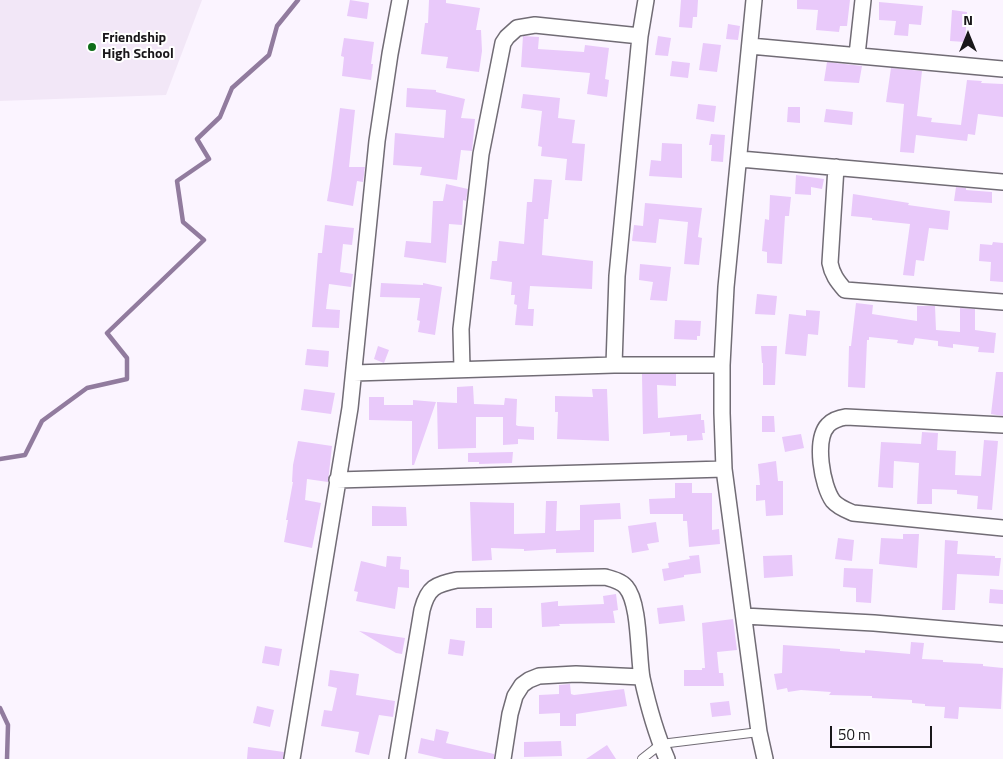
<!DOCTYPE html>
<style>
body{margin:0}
#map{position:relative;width:1003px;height:759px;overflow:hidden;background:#fbf4ff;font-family:"Titillium Web",sans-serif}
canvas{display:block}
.north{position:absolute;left:943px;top:10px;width:50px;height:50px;-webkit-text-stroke:4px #fff;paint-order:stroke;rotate:0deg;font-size:14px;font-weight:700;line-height:20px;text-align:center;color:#19171a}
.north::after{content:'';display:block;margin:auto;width:18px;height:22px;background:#19171a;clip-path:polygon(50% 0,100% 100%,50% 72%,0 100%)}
.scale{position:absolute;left:830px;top:726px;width:102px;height:22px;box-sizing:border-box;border:2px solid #19171a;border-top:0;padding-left:6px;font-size:15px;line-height:18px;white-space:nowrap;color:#19171a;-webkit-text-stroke:4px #fff;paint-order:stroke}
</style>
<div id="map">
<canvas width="1003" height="759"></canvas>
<div class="north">N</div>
<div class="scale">50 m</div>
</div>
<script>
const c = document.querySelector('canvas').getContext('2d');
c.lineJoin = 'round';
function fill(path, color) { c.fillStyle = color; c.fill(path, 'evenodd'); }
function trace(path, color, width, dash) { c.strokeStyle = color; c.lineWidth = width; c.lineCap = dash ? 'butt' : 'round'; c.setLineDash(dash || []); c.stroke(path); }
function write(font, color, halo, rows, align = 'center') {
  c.font = font + ' "Titillium Web",sans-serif'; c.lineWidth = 4; c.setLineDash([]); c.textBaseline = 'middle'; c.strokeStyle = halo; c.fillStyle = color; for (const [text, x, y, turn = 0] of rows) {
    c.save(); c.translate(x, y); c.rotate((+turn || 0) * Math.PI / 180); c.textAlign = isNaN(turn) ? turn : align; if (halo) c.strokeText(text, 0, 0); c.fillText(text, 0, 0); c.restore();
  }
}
const built = new Path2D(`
 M0,0H202L166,95L0,101Z`);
const stream = new Path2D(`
 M0,459L25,455L42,421L87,388L127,379V358L107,333L204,240L183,222L177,181L209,159L197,139L220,117L232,88L269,55L277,26L298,0
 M0,708L8,725L7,759`);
const building = new Path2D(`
 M350,0L369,3L367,19L347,16Z
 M429,0H446V3L480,8L476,30H481L482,51L479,72L446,68L448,57L421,54L425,23H428Z
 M681,0H698L697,17H693L692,28L679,27Z
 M797,0H850L847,26H840L839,32L816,30L818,10L797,9Z
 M879,2L923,6L921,25L909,24L908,36L894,35L896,21L879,20Z
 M952,10L967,12L965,42L950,41Z
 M728,24L740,26L738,40L726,39Z
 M523,36L539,37L538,49L584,52L585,45L609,48L605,79L609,80L607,97L587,94L590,73L521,67Z
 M658,36L671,38L668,56L655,55Z
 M344,38L374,42L371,64H373L371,80L342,76L344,57L341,56Z
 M703,43L721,45L717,72L699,70Z
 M672,61L690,63L688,78L670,76Z
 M827,62L862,66L859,83L824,81Z
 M891,68L922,71L917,116L932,118L931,122L961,125L967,80L982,81L981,83L1003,84V117L978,114L975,135L968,134L967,141L916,135L914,153L900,152L904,104L886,102Z
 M407,88L436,90V92L465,99L461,118L475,119L472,151L461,150L457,180L420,175L422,167L393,165L395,133L444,138L446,110L406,107Z
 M523,94L560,98L558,118L575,120L572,143L585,144L582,181L565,180L567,159L541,156L542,147L538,146L542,111L521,108Z
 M698,104L716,106L714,122L696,119Z
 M788,107H800V123L787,122Z
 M340,108L355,110L349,167H365L363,182L357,181L353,206L327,201L331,178Z
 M826,109L853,112L852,125L824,122Z
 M711,134L725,135L723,162L711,161L712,145H709Z
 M662,143L682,144V178L649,176L651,160L661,161Z
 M796,175L824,179L822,189L811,187V195L795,194Z
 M534,179L552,180L548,219H544L542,255L593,261L592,289L530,286L528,309H534L533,326L515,325L517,305L514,304L515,295H511L512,282L490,279L492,261H497L499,241L524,244L527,202H532Z
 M446,184L468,189L466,201L463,200L462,225L449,224L446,263L404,257L406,241L431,243L433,201H443Z
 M956,187L966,188V190L992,192V203L954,201Z
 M853,194L909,203L908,205L950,211L948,230L929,228L924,261L916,260L914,276L903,275L910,224L872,220V218L851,216Z
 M770,195L791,197L789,216H785L782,264L767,263V252L762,251L765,219L769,220Z
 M645,203L702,208L698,237L702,238L699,265L684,264L688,222L659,219L656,243L632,241L634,225L643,226Z
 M325,225L354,228L352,245L343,244L340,272L353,274L351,287L329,284L326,309L340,310L339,328L312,327L318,253H322Z
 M993,242L1003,243V282L990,281L991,262L979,261L980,244L992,245Z
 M640,264L671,267L667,301L650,300L653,282L639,280Z
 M381,283L423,285V283L442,287L435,335L418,332L420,321L417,320L420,298L380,297Z
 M757,294L777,296L775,315L755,314Z
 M856,303L873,305L872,314L917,321V306H935L936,330L960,332V308L975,309V330L996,333L994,353L978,352L979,347L953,344V348L938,346V341L915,338L913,345L897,343L898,340L869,337V340H867L865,388L848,387L849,346H851Z
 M806,310L820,311L818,335L808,334L806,356L785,354L789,314L806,316Z
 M675,320L701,321L700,336H697V340L674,339Z
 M378,346L389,350L384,363L374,359Z
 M761,346H777L775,385H763V363H762Z
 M307,349L329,351L328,367L305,365Z
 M996,372H1003V416L991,414Z
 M642,374H676V386L657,385L658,418L701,414V420H704L705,433H702L703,440L687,441V435L670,436V432L643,434Z
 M473,386L474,404L504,405L505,398L517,399L516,425L518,426L534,427V440L518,439V444L503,445V417H476V448L438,449L437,402L457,403V387Z
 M304,389L335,393L331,414L301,410Z
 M592,389H607L609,441L557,439L558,412H555V396L593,397Z
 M369,397H384V405H413V400L436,402L414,465H412V421L369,420Z
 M762,416H774L775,432H762Z
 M922,432L938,433L937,450L956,451L955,475L981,476L984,440L998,441L992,510L977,509L978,496L957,494V490L932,489V504H917L919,463L894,461L893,488L878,487L881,442L921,444Z
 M801,434L804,448L785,452L782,437Z
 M298,441L332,446L328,482L307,479L305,500L321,503L312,548L284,542L288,520H286L293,482H292L293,465Z
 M513,452L512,463L479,464V462H468V453Z
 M776,461L778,481H783V515L766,516L765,500L756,501V485H760L758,464Z
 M675,483H692V493H712V530L719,529L720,544L689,547L687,521H683V514H650L649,499L675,498Z
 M546,501H557L556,531L580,530V505L620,503L621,519L594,520V552L556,553V549L524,551V549L491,548L492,560L472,561L470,502L514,503V534L545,533Z
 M372,506L406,507L407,526H372Z
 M656,522L659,542L647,544L649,550L632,553L628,526Z
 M903,534H919L917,568L879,564L881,538L903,539Z
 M838,538L854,540L852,561L835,559Z
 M945,540L958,541L957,554L995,556V558H1001L999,576L957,574L955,610H942Z
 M699,555L701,573L684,575V577L664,581L662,569L669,568L668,563L690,559L689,556Z
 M792,555L793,576L764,578L763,556Z
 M387,556L401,557L400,569L409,570V588L398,587L395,609L356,601L358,592L354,591L361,561L386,567Z
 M844,568L873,569L871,603L856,602V588L843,587Z
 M990,589L1003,590V604L989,603Z
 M616,594L618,610L613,611L615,623L559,624L560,626L542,627L541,603L558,601V606L604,604L603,596Z
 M683,605L685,621L659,624L657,608Z
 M476,608H492V628H476Z
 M733,619L737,650L717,652L719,673H723L724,686H684V670H702V668H705L702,623Z
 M359,631L405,638L402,654L396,653Z
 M450,639L465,641L463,656L448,654Z
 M911,642L924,643L922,659L943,660V662L983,664V666L1003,668L1001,709L959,707L958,719L944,718L945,707L925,706V704L912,703V700L872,698V696L829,695L831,692L801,690L788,692L787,688L777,690L774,674L782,673L783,645L840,649V651L865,653V650L910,654Z
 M265,646L282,649L279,666L262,663Z
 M330,670L359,674L356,695L395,701L393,717L379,715L369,755L355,752L359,732L321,726L324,710L332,711L337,688L328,686Z
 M570,684L571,694L574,695L624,689L627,706L576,714V726H560V713L539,714V695L559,694V685Z
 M729,701L731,715L712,717L710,703Z
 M257,706L274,710L270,727L253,723Z
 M436,729L449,732L446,743L494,754V759H444L418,753L421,738L434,741Z
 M561,741L562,756L524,757V742Z
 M607,745L616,759H586Z
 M248,747L284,752L283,759H247Z`);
const service = new Path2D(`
 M642,759L661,744L759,732`);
const minor = new Path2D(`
 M754,0L726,287L722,365V413L724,469L759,732L765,759
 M750,46L1003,69
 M857,55L863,0
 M740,159L1003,182
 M836,167L830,263C832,274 837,281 845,290L1003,302
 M614,365L617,276L640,36L646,0
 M462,369L461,329L481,154L503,43L507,37L517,28L535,25L640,36
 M354,373L614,365H722
 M1003,425L846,417C839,418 833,420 828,425C814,440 822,486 833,501C838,507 846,510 853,513L1003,528
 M337,480L724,469
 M744,616L874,623L1003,634
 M292,759L350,408L377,141L390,54L400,0
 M397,759L422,610C428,587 435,585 457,580L605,577C612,579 621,581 626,587C640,603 638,655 642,678C648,705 656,734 667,759
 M503,759L510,714L515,696L522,685L529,680L539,676L576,674L642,677`);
const markers = [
 [92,47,5,"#0f6d19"]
];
const poiNames = [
 ["Friendship",102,39],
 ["High School",102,55]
];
fill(built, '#f2e7f7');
trace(stream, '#917b9e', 4.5);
fill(building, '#e9c9fa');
trace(service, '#716c75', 10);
trace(minor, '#716c75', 18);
trace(service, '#fff', 8);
trace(minor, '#fff', 15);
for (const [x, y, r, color] of markers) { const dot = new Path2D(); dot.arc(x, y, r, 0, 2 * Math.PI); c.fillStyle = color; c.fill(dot); trace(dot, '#fff', 2); }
write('bold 14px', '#19171a', '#fff', poiNames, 'left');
</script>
